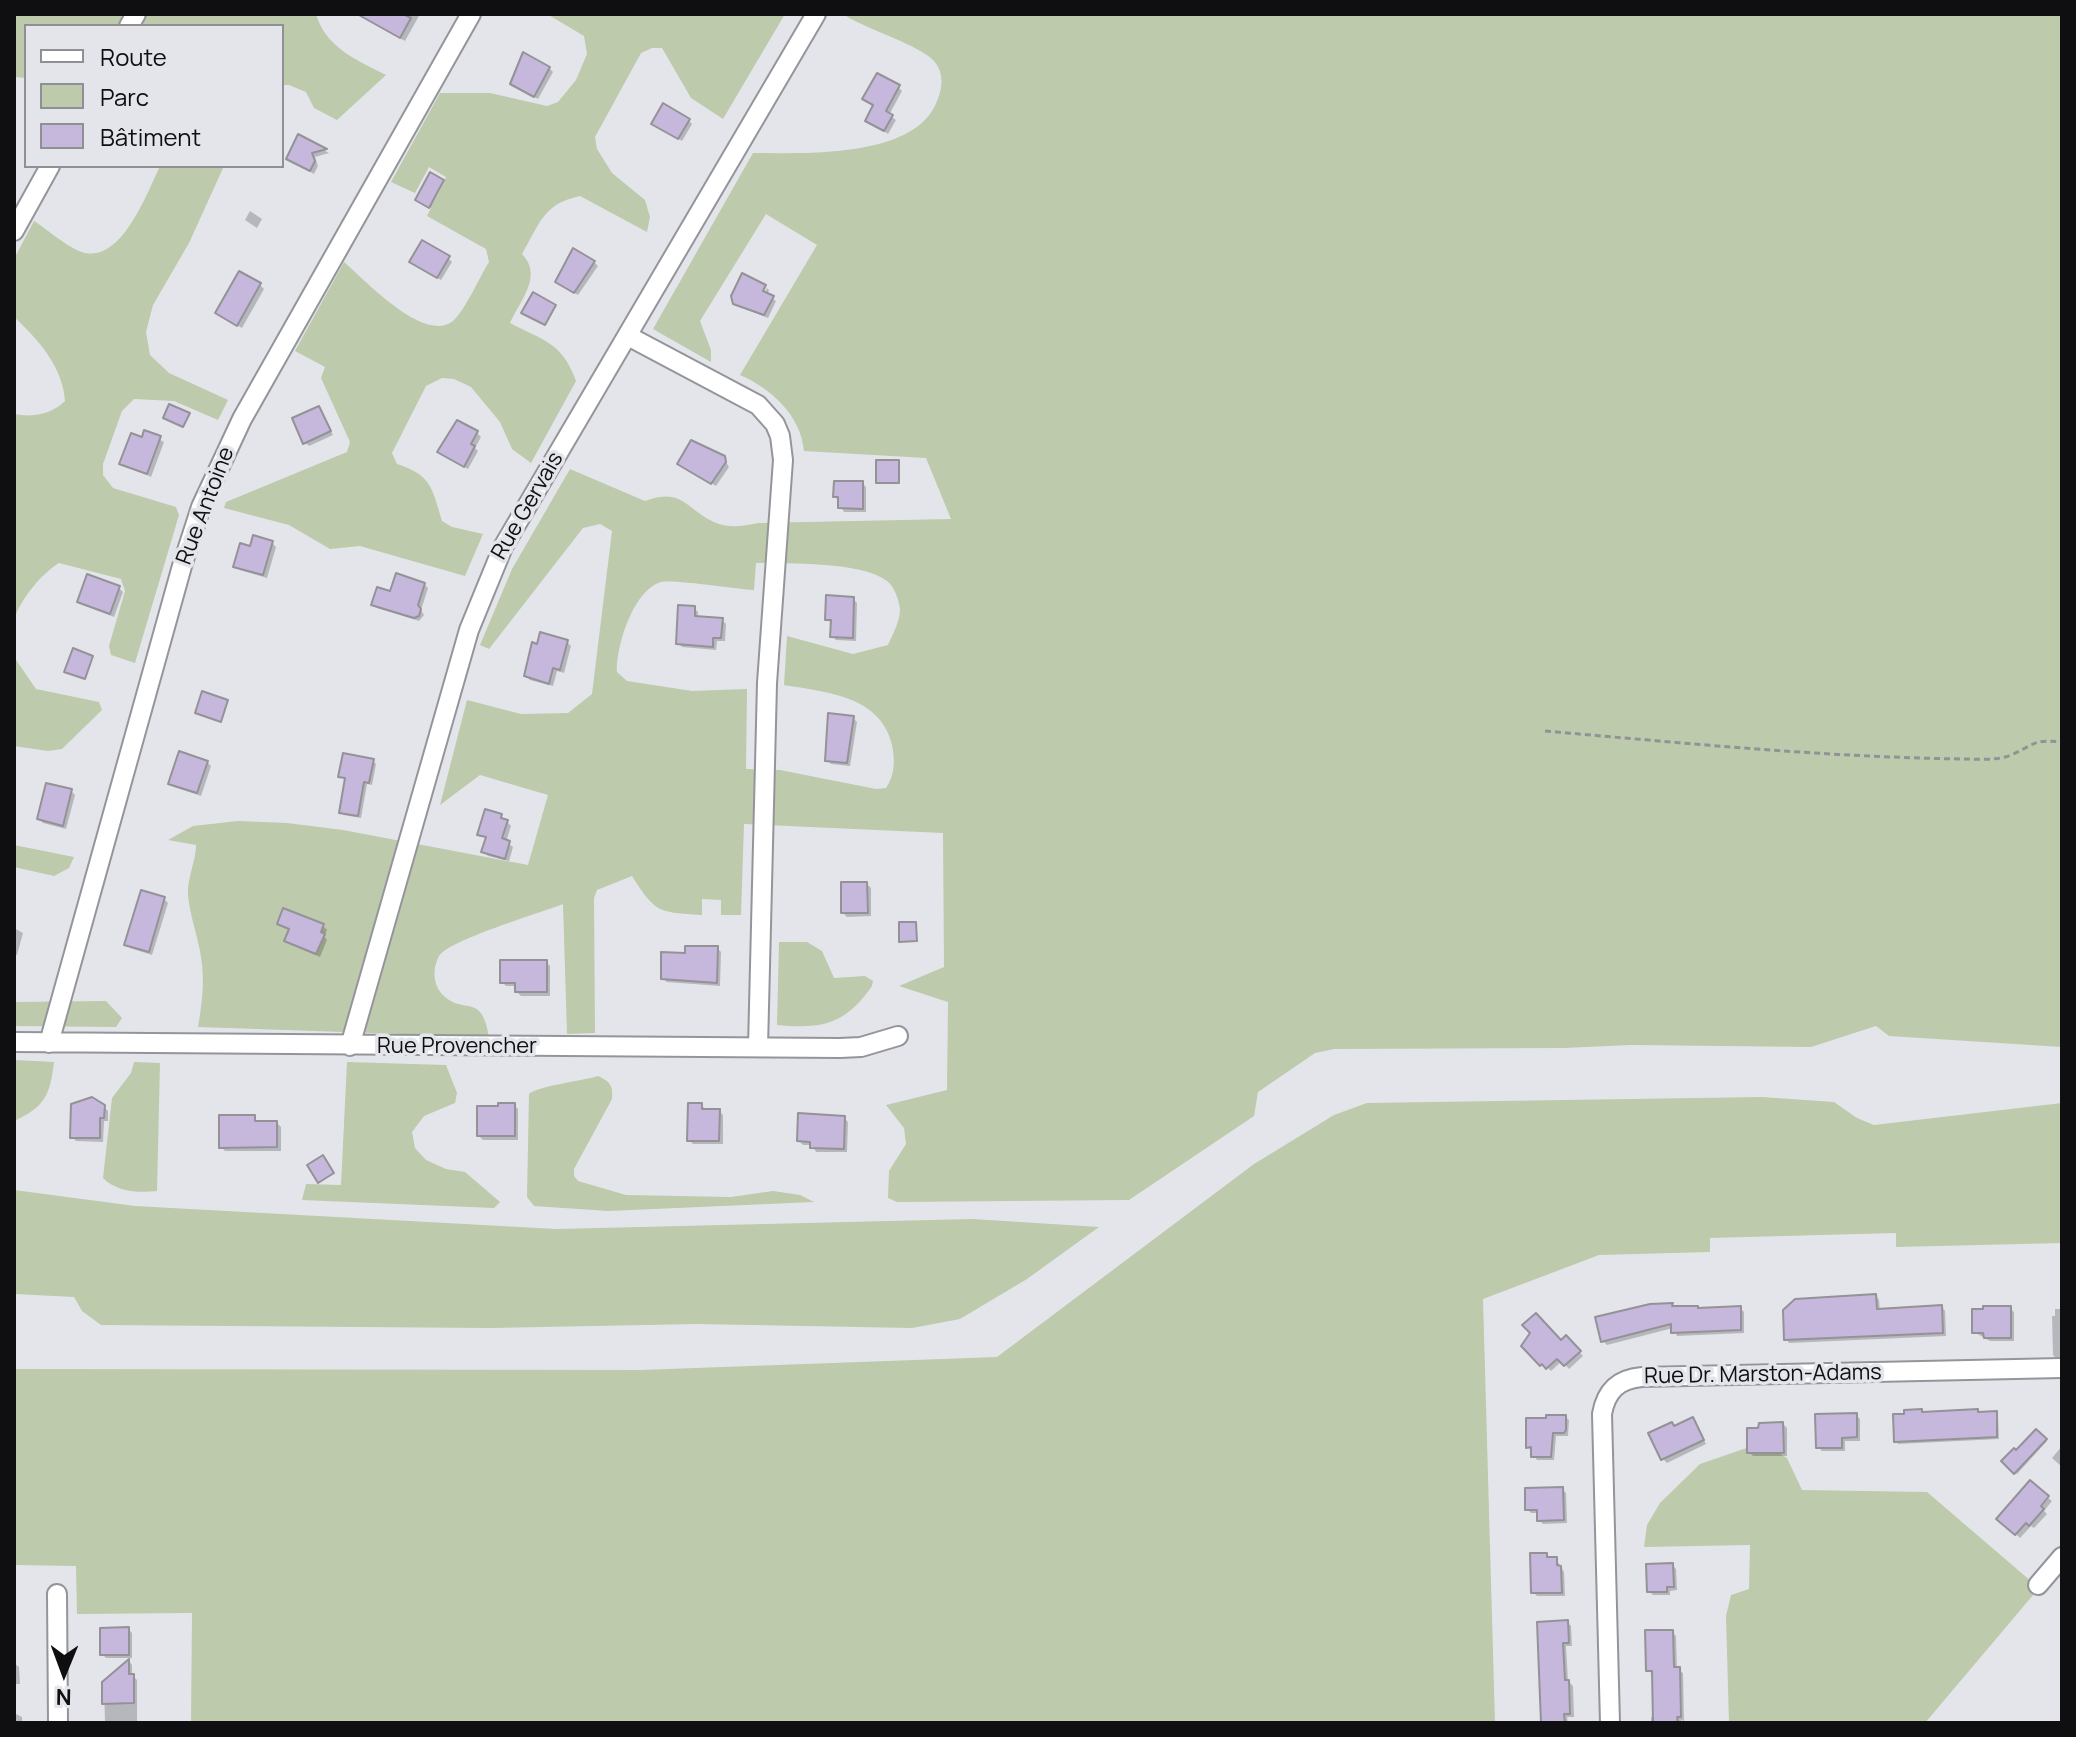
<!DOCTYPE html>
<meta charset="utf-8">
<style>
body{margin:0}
#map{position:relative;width:2076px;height:1737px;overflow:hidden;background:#e4e5eb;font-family:Manrope,sans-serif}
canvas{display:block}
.frame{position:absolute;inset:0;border:16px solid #0f0f11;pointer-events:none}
.legend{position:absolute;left:24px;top:24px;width:260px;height:144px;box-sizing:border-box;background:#e4e5eb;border:2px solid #8f8f94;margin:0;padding:10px 14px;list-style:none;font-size:24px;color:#0f0f11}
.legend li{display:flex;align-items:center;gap:16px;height:40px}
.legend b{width:40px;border:2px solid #8f8f94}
.north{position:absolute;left:24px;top:1633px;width:80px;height:80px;-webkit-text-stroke:6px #e4e5eb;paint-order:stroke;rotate:181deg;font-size:22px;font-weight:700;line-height:32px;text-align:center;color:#0f0f11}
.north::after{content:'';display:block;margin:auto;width:28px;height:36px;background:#0f0f11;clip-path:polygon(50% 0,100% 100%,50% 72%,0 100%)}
</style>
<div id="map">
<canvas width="2076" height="1737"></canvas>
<div class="frame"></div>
<ul class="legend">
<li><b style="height:10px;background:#fff"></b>Route</li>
<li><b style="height:22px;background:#bdcaab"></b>Parc</li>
<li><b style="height:22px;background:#c6b8dd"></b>Bâtiment</li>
</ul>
<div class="north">N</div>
</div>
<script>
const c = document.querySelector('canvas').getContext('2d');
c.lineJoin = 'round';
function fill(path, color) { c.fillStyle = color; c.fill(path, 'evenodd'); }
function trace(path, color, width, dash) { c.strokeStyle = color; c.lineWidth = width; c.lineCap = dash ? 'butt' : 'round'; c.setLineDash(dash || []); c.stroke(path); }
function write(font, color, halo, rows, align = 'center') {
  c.font = font + ' Manrope,sans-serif'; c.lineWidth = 7; c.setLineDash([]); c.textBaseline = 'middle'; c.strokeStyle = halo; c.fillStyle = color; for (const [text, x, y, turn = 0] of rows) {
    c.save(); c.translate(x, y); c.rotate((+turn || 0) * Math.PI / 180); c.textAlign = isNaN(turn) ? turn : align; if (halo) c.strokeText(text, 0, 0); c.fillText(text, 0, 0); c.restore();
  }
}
const green = new Path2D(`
 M14,14H316C326,48 357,60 386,75L337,120L314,108L306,92L289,85H282V26H26V78L14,77Z
 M547,14H785L723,119L691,98L662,48H652L641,53L595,137L597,149L612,173L645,200L650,217L647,232L580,196C543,204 540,223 522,254C543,276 521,299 510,323C544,341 562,342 576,381L531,463L512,449L500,422L471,387L454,379L442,378L426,386L392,453L397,464C431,475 432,487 442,521L452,527L483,534L465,576L360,546L330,549L289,525L224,508L226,502L347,452L350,442L321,378L325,367L295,351L344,262C365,280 424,344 453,321C466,309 479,278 489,262L486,249L427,216L446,177L429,167L415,193L391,182L440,93H490L547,106L558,102L576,80L587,54L584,36Z
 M843,14H2062V1047L1889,1036L1876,1026L1811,1047L1631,1045L1564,1048L1334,1049L1315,1053L1258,1092L1254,1116L1129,1200L897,1202L888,1198L889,1171L906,1144L904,1128L886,1105L947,1090L948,1002L899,986L944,967L943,833L744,824L741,915H721V900L702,899V915C659,912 656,914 632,876L597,890L594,898L595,1033L567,1034L563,904C540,913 449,940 439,956C432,969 433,986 444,996C464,1015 482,992 489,1037L198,1027C202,1004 205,981 201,957C198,936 190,917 188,895C187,878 196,861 196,845L168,840L193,826L238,821L287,823L343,830L528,865L548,795L480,775L440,805L467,700L521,714L568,713L592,694L612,531L600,524L583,528L489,649L480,645L512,569L570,469L645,501C682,487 685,508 714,522C728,529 744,526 758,523L951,519L926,458L804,451C801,416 772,389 740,375L817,245L766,214L700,321L711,350V362L653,329L753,153C804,153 915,159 937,101C943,87 944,73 934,61C922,46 861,27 843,14ZM756,563C789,564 861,561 887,581C894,586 899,600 900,609C900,621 893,634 888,645L853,654L787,636L784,685C826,692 881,696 892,745C895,760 895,775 886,788L876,789L780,770L746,769L747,689L692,691L627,681L617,672C616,647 633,590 661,582C674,579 736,589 754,590Z
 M160,166H224L189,243L153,305L146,332L150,355L169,373L228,400L218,420L174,401L134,399L122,411L103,464V475L113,488L176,507L179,515L135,663L111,655L109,646L125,591L121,579L59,563C41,574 20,600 14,620V414C33,418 51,414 65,401C63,367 38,339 14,317V259L34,221C47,229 68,248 82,252C121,265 147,193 160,166Z
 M14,657L36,689L99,702L102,710L62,749L48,751L14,746Z
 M14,845L74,857L69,868L54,876L14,867Z
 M779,942H807L822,951L834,978L865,976L873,981L872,986C845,1025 822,1029 777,1025Z
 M106,1001L122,1018L116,1027L14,1026V1002Z
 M14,1060L54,1062C50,1095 45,1107 14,1121Z
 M134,1062L160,1063L157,1191C138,1193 117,1192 103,1178L112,1098L131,1073Z
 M347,1062L446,1065L457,1093L455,1103L424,1116L412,1132L415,1148L426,1160L446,1169L465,1172L500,1202L494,1208L302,1200L306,1184L341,1185Z
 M598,1076C611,1082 613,1086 612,1099L574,1169V1176L578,1181L626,1195L731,1197L773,1191L800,1195L814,1202L608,1211L534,1206L527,1197L529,1094C538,1086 582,1081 598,1076Z
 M1762,1097L1834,1102L1857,1118L1874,1125L2062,1103V1243L1896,1247V1233L1710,1238V1252L1599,1255L1483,1299L1495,1723H191L192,1613L77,1614L76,1566L14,1565V1369L640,1370L997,1357L1254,1164L1334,1115L1367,1103Z
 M14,1190L135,1206L556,1229L973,1219L1099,1227L1027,1279L960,1319L912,1328L697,1324L490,1328L101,1325L82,1311L74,1297L14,1294Z
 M1761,1443L1787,1458L1802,1490L1927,1492L2039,1588L1925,1723H1729L1726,1616L1731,1595L1749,1589L1750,1545L1644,1547L1647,1525L1660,1503L1700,1464Z`);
const shadow = new Path2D(`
 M376,14H420L405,41L376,25L372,21Z
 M549,68L553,72L538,99L513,84Z
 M898,87L902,91L889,115L896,120L888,134L867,120L875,106L865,99Z
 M688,120L692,124L682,141L658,127Z
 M299,137L329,153L315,157L318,166L314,174L288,159Z
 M443,181L431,208L418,201Z
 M250,211L262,219L257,228L245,220Z
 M448,258L452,262L441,280L411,262Z
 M594,262L598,266L578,295L562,285Z
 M260,285L264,289L242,328L217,313Z
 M767,288L769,290L767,295L776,301L768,318L740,307L735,303L761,301Z
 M319,408L333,435L309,446L305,442Z
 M146,432L164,442L151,477L122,463L143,439Z
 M477,433L481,437L475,448L478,451L468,469L444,456Z
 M723,457L729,467L716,486L680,464Z
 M862,483L866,487V512H844L835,496Z
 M272,543L276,547L267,578L240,570L236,566L252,549Z
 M424,584L428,588L421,610L424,615L419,621L377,608L373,604L391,594Z
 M119,588L123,592L114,617L83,605L79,601Z
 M853,599L857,603L856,641L836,640L832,636L831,623L827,619Z
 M694,608L698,612V618L722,620L726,624L725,641H717L716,650L682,647L678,643Z
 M567,642L571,646L564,673L557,671L553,686L530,680L526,676Z
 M853,718L857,722L850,766L831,764L827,760Z
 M373,761L376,764L372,785L367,784L361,818L344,815L341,812L346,780L340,776Z
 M207,762L211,766L201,796L174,787L170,783Z
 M71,791L75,795L66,829L43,823L39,819Z
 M501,816L511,826L506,842L513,847L509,861L488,856L484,852L487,839L479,834Z
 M867,884L871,888V916L847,917L843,913Z
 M164,899L168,903L152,955L130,948L126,944Z
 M279,923L323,926L327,930L324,936L327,940L320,957L290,944L286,940L290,930Z
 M14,928L23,933L17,955L14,954Z
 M717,948L721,952L720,986L667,982L663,979Z
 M546,962L550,966V996H521L517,992V986H506L502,982Z
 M514,1105L518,1109V1140H483L479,1136Z
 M701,1105L705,1109L719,1111L723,1115V1144H693L689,1140Z
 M103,1106L108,1111V1121H104L103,1142L76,1141L72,1137Z
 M254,1117L258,1123H277L281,1127V1151H225L221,1147Z
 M844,1118L848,1122L847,1152H816L812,1145H803L799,1141Z
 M1876,1296L1879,1300L1880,1311L1942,1307L1945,1311L1946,1336L1789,1343L1786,1339Z
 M1740,1308L1744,1312V1333L1677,1336L1673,1328L1607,1345L1603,1341L1699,1310Z
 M2010,1308L2014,1312V1341H1990L1974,1332Z
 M2055,1309H2062V1359H2057L2053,1355L2052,1316H2055Z
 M1566,1338L1583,1356L1569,1369L1562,1361L1551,1371L1547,1367L1545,1369L1523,1345L1561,1342Z
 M1977,1411L1980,1414L1996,1413L1998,1416L1999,1439L1898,1444L1896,1441L1924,1414Z
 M1856,1415L1860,1419V1441H1845V1451H1822L1818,1447Z
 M1565,1417L1569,1420L1568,1436H1556L1554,1460H1537L1528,1447Z
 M1696,1424L1706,1444L1667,1463L1663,1459L1675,1428Z
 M1783,1424L1787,1428V1456H1753L1749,1452Z
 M2036,1431L2047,1441L2017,1474L2004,1461L2017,1453Z
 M2062,1446V1467L2052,1458Z
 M2030,1483L2052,1501L2044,1511L2047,1514L2034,1528L2031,1526L2020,1538L1999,1519Z
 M1562,1489L1566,1493L1567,1523L1543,1524L1539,1520V1513H1531L1527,1509Z
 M1546,1555L1550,1559H1556L1564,1572L1565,1596H1537L1533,1592Z
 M1672,1565L1676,1569L1677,1590L1670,1591V1595H1653L1649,1591Z
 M1567,1622L1571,1626L1572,1646H1566L1568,1681L1573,1686L1574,1717H1567L1568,1723H1543Z
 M128,1629L132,1633V1658H106L102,1654Z
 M1672,1632L1676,1636L1677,1669L1683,1673L1684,1721L1681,1720V1723H1651V1717H1655L1654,1674L1648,1671Z
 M129,1661L132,1665V1675L137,1680V1723H105L104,1683Z
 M14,1663L19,1667L20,1684H14Z
 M14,1713L22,1717V1723H14Z`);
const building = new Path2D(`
 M357,14H403L411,18L400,38Z
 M523,52L550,67L534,97L510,84Z
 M877,73L900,85L886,111L893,115L884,131L865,121L873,105L862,99Z
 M663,103L690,119L678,139L651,124Z
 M298,134L327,149L312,153L315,161L310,171L286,159Z
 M430,172L444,180L429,208L415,200Z
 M422,240L450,256L437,278L409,262Z
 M573,248L595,261L574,293L555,282Z
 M239,271L261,283L237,326L215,313Z
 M742,273L766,285L763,291L774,296L764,315L733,304L731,296Z
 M533,292L556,305L545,325L521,313Z
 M169,404L190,413L183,427L163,418Z
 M319,406L331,431L303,444L292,418Z
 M457,420L478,431L471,444L475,446L464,467L437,452Z
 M144,430L161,436L147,474L119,464L131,433L142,437Z
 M691,440L725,456L726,462L711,484L677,464Z
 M876,460H899V483H876Z
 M834,481H863V509L838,508V497H833Z
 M253,535L273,541L263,575L233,567L240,543L250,546Z
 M396,573L425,583L418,605L421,609L419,616L414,618L371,605L377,587L390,591Z
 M87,574L120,586L110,614L77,602Z
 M826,595L854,597L853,638L830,637L831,620H825Z
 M678,605L695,606V616L723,618L721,638H713V647L676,644Z
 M540,632L568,640L560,670L553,668L549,684L524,676L532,642L537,644Z
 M73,648L93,656L85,679L64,672Z
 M202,691L228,700L221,722L195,713Z
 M828,713L854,716L847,763L825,761Z
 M179,751L208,761L197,793L168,784Z
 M343,753L374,759L369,783L364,782L358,816L339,813L345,778L338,777Z
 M46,783L72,789L63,826L37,819Z
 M485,809L502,814L501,818L508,820L502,838L510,841L505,859L481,852L486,837L477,835Z
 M841,882H867L868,913H841Z
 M141,890L165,897L149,952L124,945Z
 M283,908L324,924L321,932L325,934L316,954L284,941L289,929L277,924Z
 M899,922H916L917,941L899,942Z
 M685,946H718L717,983L661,979V952L685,953Z
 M500,960H547V992H515V983H500Z
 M92,1097L105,1105L104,1118H100V1138H70L71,1104Z
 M498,1103H515V1136H477V1106H498Z
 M688,1103H702V1109H720L719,1141H687Z
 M798,1113L845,1116L844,1149L810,1148V1142L797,1141Z
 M219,1115H255V1121H277V1147L219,1148Z
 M323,1155L334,1173L318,1183L307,1165Z
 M1876,1294L1877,1309L1942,1305L1943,1333L1784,1340L1783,1310L1795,1299Z
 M1673,1303L1672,1306H1698V1308L1741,1306V1330L1671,1333V1324L1601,1342L1595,1317L1650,1304Z
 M1983,1306H2011V1338H1984L1983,1333H1972V1309H1983Z
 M1536,1313L1561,1340L1566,1335L1581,1351L1564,1366L1557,1359L1546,1369L1542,1364L1540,1366L1521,1346L1530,1333L1522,1325Z
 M1922,1409V1412L1978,1409V1412L1997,1411V1437L1894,1442L1893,1414H1904V1410Z
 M1857,1413V1437L1842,1438V1448H1816L1815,1414Z
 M1546,1415H1566V1430L1564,1433H1553L1551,1457H1531V1447L1526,1448V1418H1546Z
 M1693,1417L1704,1440L1661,1460L1648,1433L1672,1422L1674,1426Z
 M1783,1422L1784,1453H1747V1428H1758L1759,1423Z
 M2036,1429L2047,1439L2014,1474L2001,1461L2014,1448L2016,1450Z
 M2030,1480L2049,1496L2041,1506L2044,1509L2029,1526L2026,1523L2015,1535L1996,1519Z
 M1563,1487L1564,1520L1537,1521V1510H1525V1488Z
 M1530,1553H1547V1557H1557V1565L1561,1566L1562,1593H1531Z
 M1673,1563L1674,1587H1667V1592H1647L1646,1564Z
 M1568,1620L1569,1643H1563L1565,1680H1569L1570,1714H1564L1565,1723H1541L1537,1622Z
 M129,1627V1655H100V1628Z
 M1645,1630H1673L1674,1667H1680L1681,1717H1677L1678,1723H1653L1652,1671H1646Z
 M129,1659V1674H134V1703L102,1704V1682Z`);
const path = new Path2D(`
 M1545,731C1684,743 1823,757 1963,759C1978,759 1997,761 2011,755C2036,744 2033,739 2062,742`);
const street = new Path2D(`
 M129,26L136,14
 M14,231L50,166
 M628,336L758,405L775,424L780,436L783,460L767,683L758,1047
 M14,1042L840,1048L861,1047L898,1036
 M49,1043L182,566L201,507L242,419L471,14
 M350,1046L469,630L503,547L816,14
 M2038,1585L2062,1557
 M57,1594L58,1723
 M1610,1723L1602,1414C1606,1391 1618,1379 1642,1377L2062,1368`);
const streetNames = [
 ["Rue Antoine",206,506,-69],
 ["Rue Gervais",528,506,-60],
 ["Rue Provencher",457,1047],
 ["Rue Dr. Marston-Adams",1763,1375,-1]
];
fill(green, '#bdcaab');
fill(shadow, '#0003');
fill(building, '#c6b8dd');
trace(building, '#949297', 2);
trace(street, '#94959a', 22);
trace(path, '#919296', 3, [6, 4]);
trace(street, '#fff', 18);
write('22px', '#0f0f11', '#e4e5eb', streetNames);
</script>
